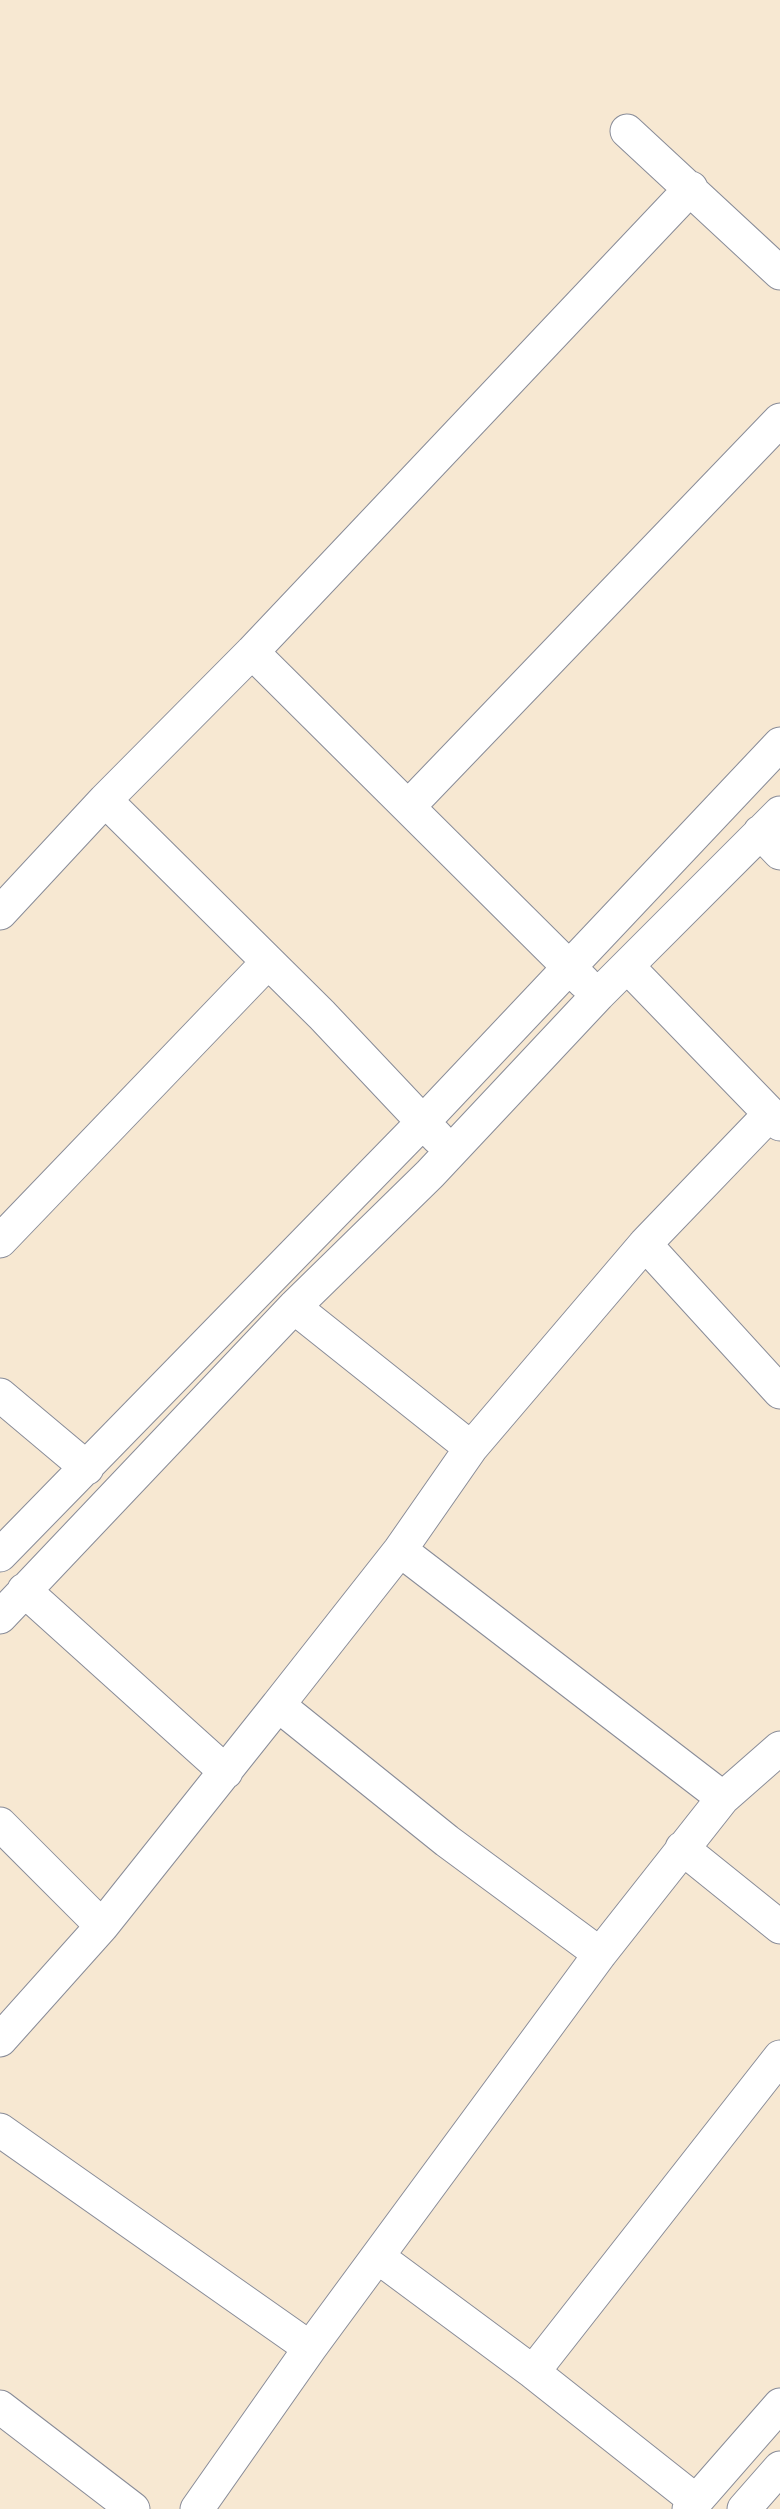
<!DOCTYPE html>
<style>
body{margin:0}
canvas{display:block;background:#f7e8d2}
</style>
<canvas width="780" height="2509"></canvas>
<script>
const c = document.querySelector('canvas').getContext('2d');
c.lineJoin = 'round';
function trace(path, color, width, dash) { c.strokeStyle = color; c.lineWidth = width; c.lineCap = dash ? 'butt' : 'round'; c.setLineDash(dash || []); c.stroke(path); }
const street = new Path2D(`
 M627,131L780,273
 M252,652L584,982
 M105,800L322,1015L438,1138
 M408,807L780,420
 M760,832L780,853
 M0,913L105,800L252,652L691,188
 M627,966L780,1124
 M0,1241L268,962
 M645,1244L780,1392
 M294,1307L471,1448
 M0,1395L87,1468
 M0,1555L422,1123L780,744
 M24,1590L226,1772
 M0,1617L294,1307L430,1174L598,995L780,813
 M278,1705L400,1550L471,1448L645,1244L770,1114
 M723,1798L780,1748
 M0,1824L102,1926
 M682,1848L780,1927
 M0,2040L102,1926L278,1705L447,1841L600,1954
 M0,2130L310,2348L600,1954L723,1798L400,1550
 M378,2257L533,2372L696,2501
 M533,2372L780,2057
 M0,2407L133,2509
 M197,2509L310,2348
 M689,2509L780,2405
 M744,2509L780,2468`);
trace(street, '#898c98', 35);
trace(street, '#fff', 33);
</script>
